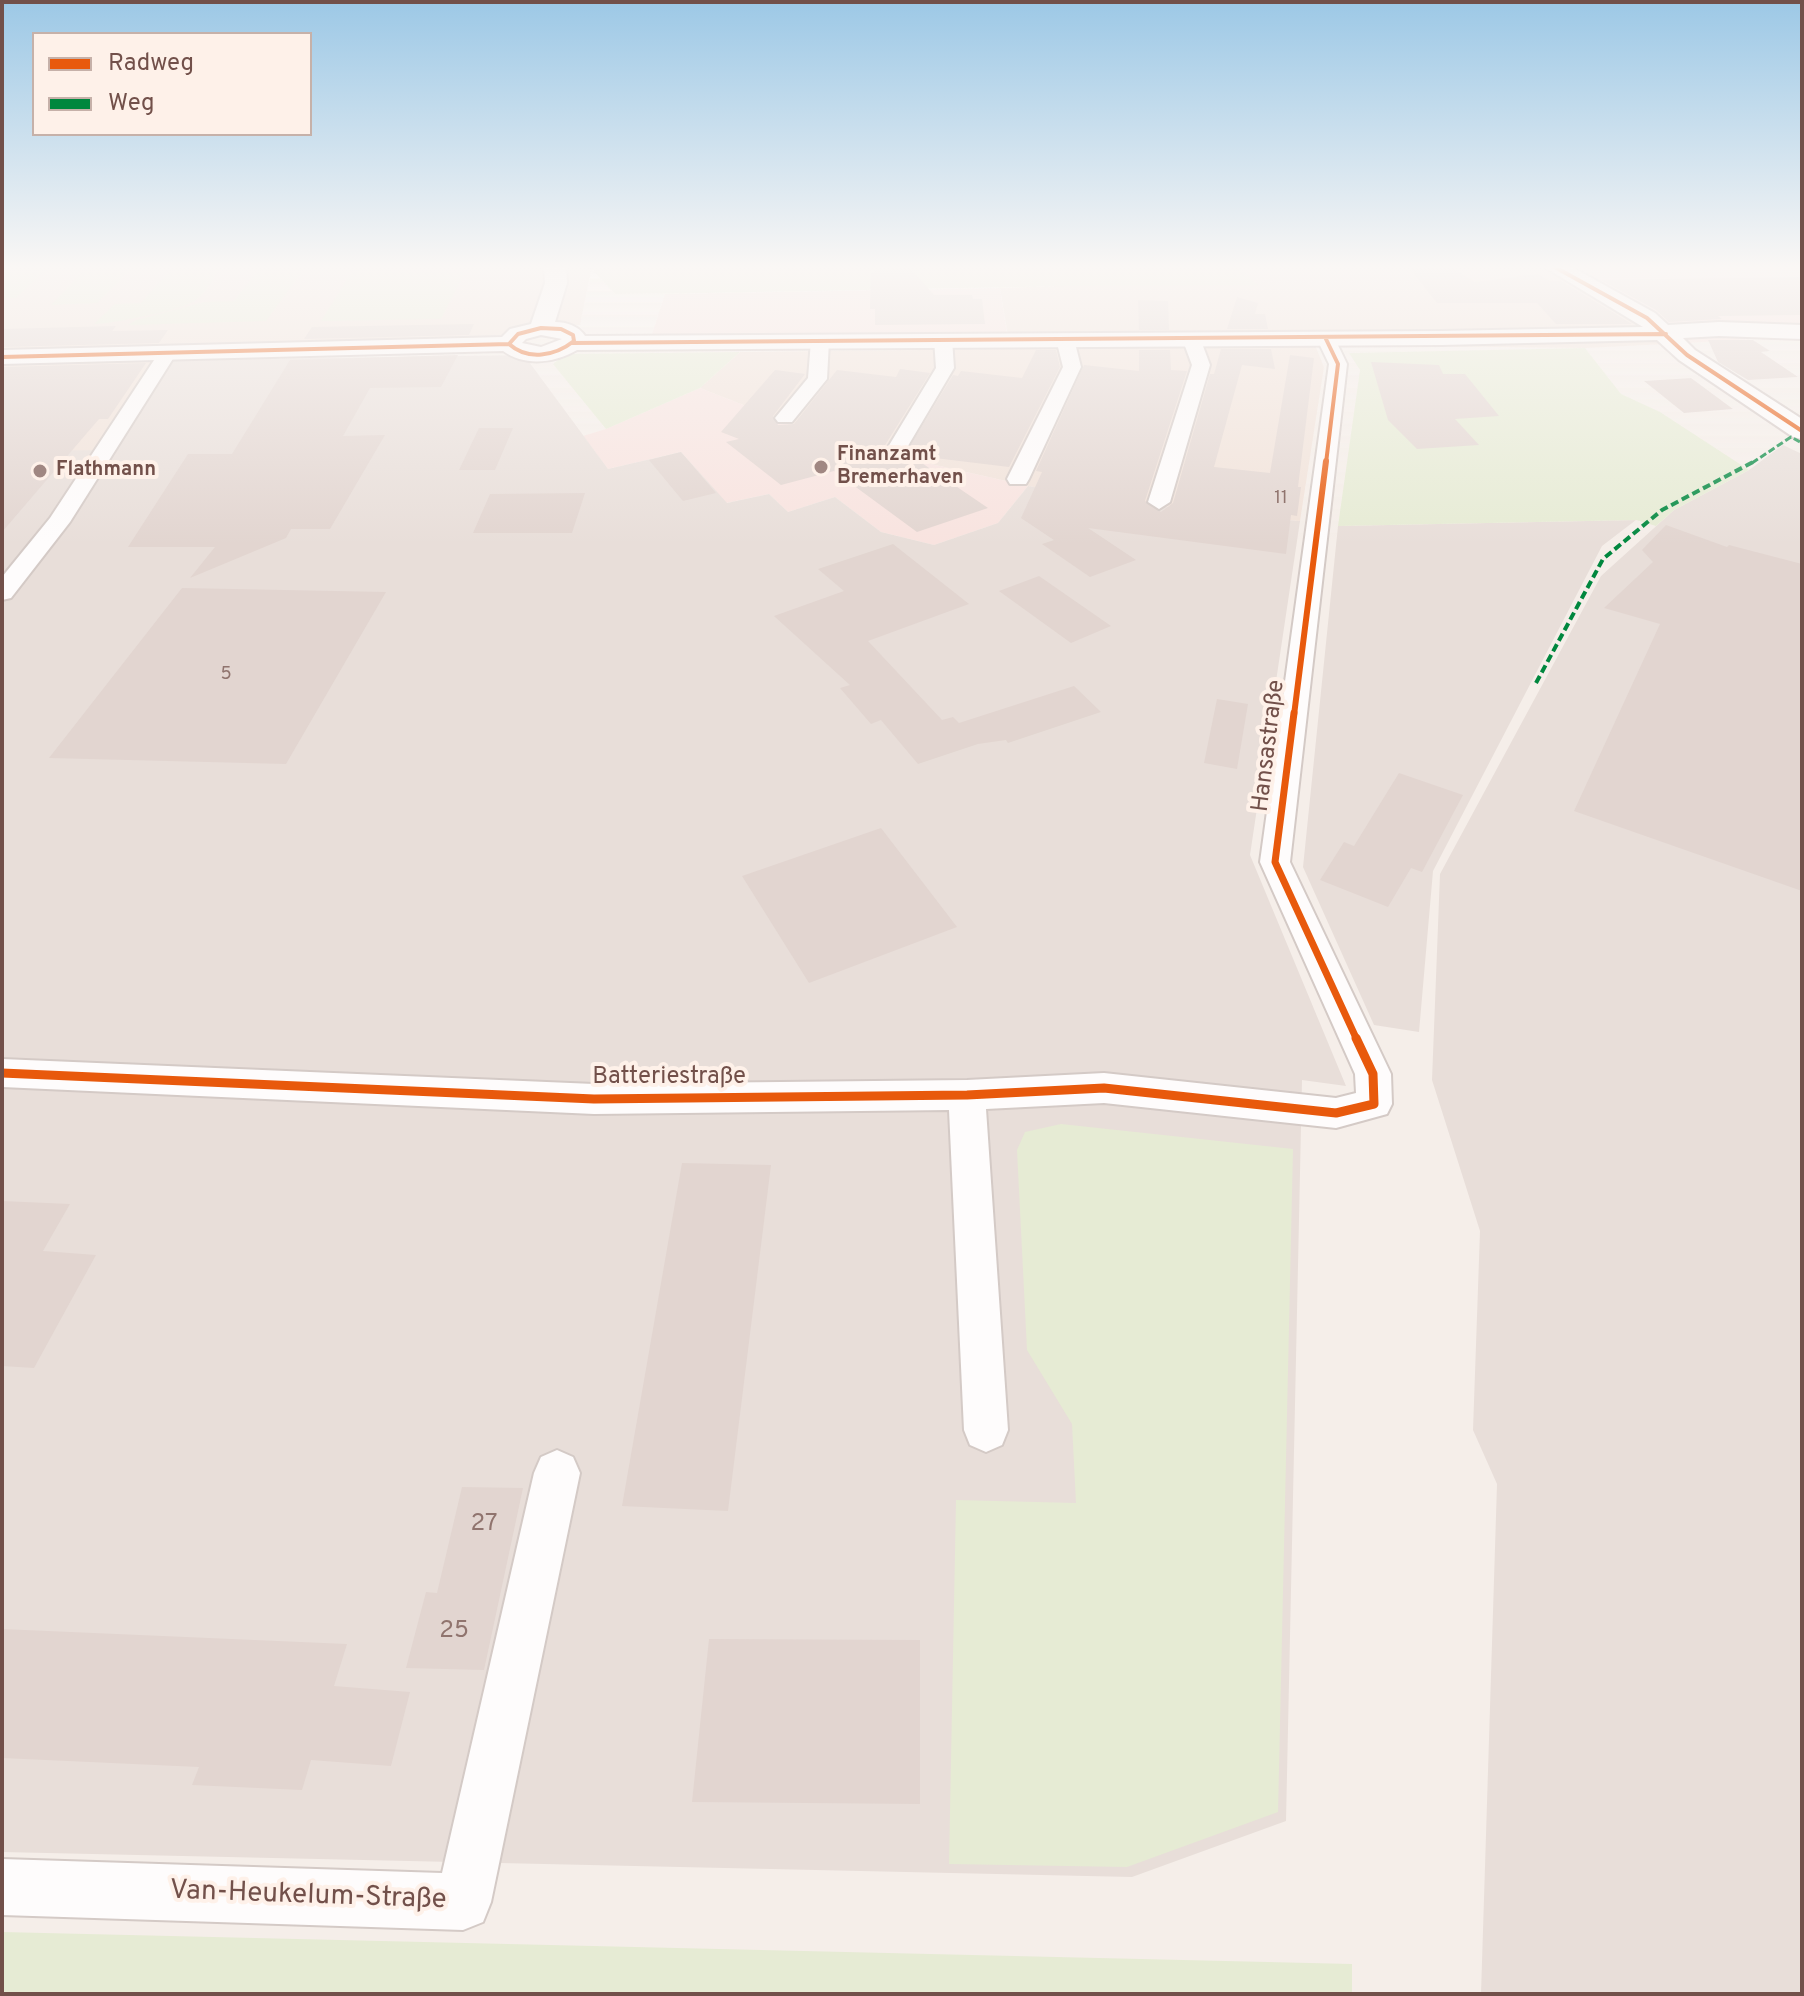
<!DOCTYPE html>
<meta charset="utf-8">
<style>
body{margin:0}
#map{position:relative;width:1804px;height:1996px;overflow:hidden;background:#f5eee9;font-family:Overpass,sans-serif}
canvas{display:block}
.frame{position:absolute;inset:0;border:4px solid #72504a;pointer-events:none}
.legend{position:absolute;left:32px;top:32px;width:280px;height:104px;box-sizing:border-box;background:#fef1e9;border:2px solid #c6b1a9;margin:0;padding:10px 14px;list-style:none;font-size:24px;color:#72504a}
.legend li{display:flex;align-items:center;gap:16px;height:40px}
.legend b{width:40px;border:2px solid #c6b1a9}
</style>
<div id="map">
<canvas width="1804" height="1996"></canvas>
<div class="frame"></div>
<ul class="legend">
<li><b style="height:10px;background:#e8590c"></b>Radweg</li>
<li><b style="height:10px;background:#00873e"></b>Weg</li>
</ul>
</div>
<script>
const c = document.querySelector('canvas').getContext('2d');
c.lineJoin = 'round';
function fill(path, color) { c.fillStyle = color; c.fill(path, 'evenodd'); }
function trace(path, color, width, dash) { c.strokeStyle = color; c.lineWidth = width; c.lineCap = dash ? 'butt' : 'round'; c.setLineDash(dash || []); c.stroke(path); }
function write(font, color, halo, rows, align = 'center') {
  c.font = font + ' Overpass,sans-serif'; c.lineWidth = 8; c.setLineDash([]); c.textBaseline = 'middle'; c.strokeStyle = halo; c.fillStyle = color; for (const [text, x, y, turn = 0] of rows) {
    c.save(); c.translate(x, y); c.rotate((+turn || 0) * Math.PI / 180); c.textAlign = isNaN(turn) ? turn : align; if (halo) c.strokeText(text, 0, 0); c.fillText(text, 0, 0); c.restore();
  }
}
const residential = new Path2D(`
 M2,265H588L591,271L580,325L519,326L496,339L164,348L99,451H2Z
 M1121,265H1563L1647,311L1688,343L1585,348L1315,345L1324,367L1300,521L1229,516L1028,486L891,455L784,421L700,388L740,352L1010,349L1000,288L1112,284Z`);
const commercial = new Path2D(`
 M1563,265H1802V341L1752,339L1688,343L1647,311Z
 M1000,288L1007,334L651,337L665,294Z
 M700,388L784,421L891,455L1028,486L998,523L934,545L881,532L835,497L788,512L769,494L726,503L681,452L608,469L583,436L606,429Z`);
const industrial = new Path2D(`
 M524,355L608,469L681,452L727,503L769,494L788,512L835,497L881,532L934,545L998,523L1028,486L1229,516L1300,521L1250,855L1346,1086L1302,1080L1286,1821L1132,1877L2,1852V451L116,450L173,360Z
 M1783,445L1802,454V1994H1481L1497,1484L1473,1430L1480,1231L1432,1080L1440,874L1601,576L1674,510L1749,470Z
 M1636,520L1602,546L1433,871L1419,1032L1374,1025L1303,867L1338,526Z`);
const green = new Path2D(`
 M4,265H51L16,298H2Z
 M89,265H136L97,303L51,305Z
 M175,265H223C215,276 203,298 191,303C176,311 111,324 94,324L115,304L141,303Z
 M262,265H307L266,321L128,325L136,320L204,302L234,301Z
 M356,265H377L396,273L465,272L441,319L321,321Z
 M588,265H1237L1258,285C1044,284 829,292 615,294Z
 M1585,348L1621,394L1660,412L1749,470L1674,510L1656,526L1636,520L1338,526L1360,370L1349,353Z
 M740,352L700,388L606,429L553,364L566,354Z
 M1061,1124L1293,1149L1278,1812L1127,1867L949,1864L956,1500L1076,1503L1072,1424L1027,1350L1017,1150L1025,1132Z
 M2,1932L1352,1964V1994H2Z`);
const building = new Path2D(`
 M1407,265H1448L1475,282L1538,274L1550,281H1561L1632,324H1556L1537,303H1437Z
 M909,267L934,295H972L973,299H982L985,324L875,325V309H870L871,272Z
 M1802,277V315L1718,316L1722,319L1669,322L1656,310L1601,280Z
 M1237,297L1258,303L1255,314H1265L1268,329H1227Z
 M1138,300L1168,301L1169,330H1139Z
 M474,324L469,335L304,339L312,327Z
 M116,326L112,331L168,330L159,343L2,347V329Z
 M1708,340H1753L1770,351L1761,352L1798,377L1748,380L1718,362Z
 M1221,349H1271L1275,369L1242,365L1214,467L1270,473L1290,355L1314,358L1298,487H1301L1297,516L1291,515L1286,554L1088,528L1136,560L1090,577L1042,544L1054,540L1021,518L1042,472L1036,471L1084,365L1139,371V350H1170L1171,370L1187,371L1145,501L1161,512L1173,503L1210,374H1214Z
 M1036,350H1056L1060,367L1009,467L910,455L988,508L917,532L834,471L781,485L726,442L739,439L721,432L775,370L805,374L773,416L778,425L794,424L837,370L896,377L900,369L930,373L882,450L888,459H902L953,375L958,376L961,371L1022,378Z
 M458,355L441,387L370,388L343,436L385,435L330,529H291L286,538L190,578L215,547H128L188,454H232L290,360Z
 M1371,362L1439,365L1443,374H1465L1499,416L1455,419L1479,445L1417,449L1388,420Z
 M146,363L108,419H99L2,532V367Z
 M1691,378L1733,409L1684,413L1644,381Z
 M479,428H513L495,470H459Z
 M681,452L716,493L683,501L649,460Z
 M585,493L572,533H473L490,494Z
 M1666,525L1727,547L1729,545L1802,564V891L1574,811L1660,624L1604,608L1653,562L1642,550Z
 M893,544L969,604L868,641L942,720L953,717L959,723L1074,686L1101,712L1008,743L1006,740L978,744L918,764L881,720L871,724L840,688L850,685L774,616L844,591L818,569Z
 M1039,576L1111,626L1071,643L999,591Z
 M182,588L386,592L286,764L49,758Z
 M1217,699L1248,704L1237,769L1204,763Z
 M1399,773L1463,795L1422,872L1411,868L1388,907L1320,880L1344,842L1354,846Z
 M881,828L957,927L809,983L742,876Z
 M682,1163L771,1165L728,1511L622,1506Z
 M2,1201L70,1204L43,1251L96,1255L34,1368L2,1366Z
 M462,1487L523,1488L484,1670L406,1668L426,1592L437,1593Z
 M2,1629L347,1644L334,1686L410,1692L391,1766L311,1760L302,1790L192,1785L199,1767L2,1758Z
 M709,1639L920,1640V1804L692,1802Z`);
const street = new Path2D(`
 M1325,332L1334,337L1347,364L1290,862L1391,1074L1392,1104L1387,1114L1336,1128L1104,1103L986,1109L1008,1430L1002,1445L986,1452L970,1445L964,1430L949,1110L594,1114L2,1087V1059L594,1084L967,1080L1104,1073L1336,1098L1356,1093L1355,1074L1260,862L1329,364L1316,337Z
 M1191,333L1200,338L1210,365L1170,502L1159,509L1148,502L1192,365L1182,338Z
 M943,334L952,339L954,368L902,456H888L885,452L936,368L934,339Z
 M1065,334L1074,339L1081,367L1029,479L1026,484H1010L1007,479L1063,367L1056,339Z
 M820,336L829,341L827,379L792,422H778L775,418L808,378L811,341Z
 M167,348L176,354L70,522L11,598L2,600V577L50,518L158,354Z
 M557,1450L573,1457L580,1473L491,1902L483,1922L463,1930L2,1915V1859L442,1873L534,1473L541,1457Z`);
const secondary = new Path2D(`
 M544,265H566L567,283L555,322C566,322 579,326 585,336L1441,331L1643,327L1541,265H1568L1655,313L1668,325L1719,322L1802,325V339L1719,336L1683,338L1695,350L1802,419V439L1793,437L1679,360L1657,340L1441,345L577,350C555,363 525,367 503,351L2,364V350L502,337L510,329L531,324L545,283ZM541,335L562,339L541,347L522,343L526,339Z`);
const quietFar1 = new Path2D(`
 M1752,463L1791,437L1802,443`);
const quiet = new Path2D(`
 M1536,683L1603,559L1662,510L1755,461`);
const cyclewayFar3 = new Path2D(`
 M1551,265L1647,318L1687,355L1802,431
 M541,328L561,329L573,335L574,341C555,356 528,361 509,344L518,334Z
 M1325,337L1338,364L1326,463
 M572,343L1666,334
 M2,357L509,344`);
const cyclewayFar2 = new Path2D(`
 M1294,715L1326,461`);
const cyclewayFar1 = new Path2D(`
 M1294,713L1275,862L1357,1040`);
const cycleway = new Path2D(`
 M2,1073L594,1099L967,1095L1104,1088L1336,1113L1374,1104L1373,1074L1356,1038`);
const markers = [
 [821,467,8,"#a08782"],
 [40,471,8,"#a08782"]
];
const farNumbernames = [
 ["11",1281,499],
 ["5",226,675]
];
const farPoinames = [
 ["Finanzamt",837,456],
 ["Bremerhaven",837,479],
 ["Flathmann",56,471]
];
const streetNames = [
 ["Hansastraße",1270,746,-83],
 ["Batteriestraße",669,1078]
];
const nearNumbernames = [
 ["27",484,1525],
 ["25",454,1632]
];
const nearStreetnames = [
 ["Van-Heukelum-Straße",308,1897,2]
];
fill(residential, '#f1e2d9');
fill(commercial, '#f8e3df');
fill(industrial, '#e8ded9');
fill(green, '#e6ebd4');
fill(building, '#e2d5d0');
trace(street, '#d4cac6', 4);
trace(secondary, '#d4c9c6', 4);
fill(street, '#fefcfc');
fill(secondary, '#fefcfc');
trace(quietFar1, '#00873e', 3, [7, 3]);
trace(quiet, '#00873e', 4, [8, 4]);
trace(cyclewayFar3, '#e8590c', 4);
trace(cyclewayFar2, '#e8590c', 6);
trace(cyclewayFar1, '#e8590c', 7);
trace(cycleway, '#e8590c', 9);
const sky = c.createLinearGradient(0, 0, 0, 545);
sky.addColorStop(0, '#9cc8e6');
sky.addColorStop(0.49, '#faf7f5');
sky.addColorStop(1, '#faf7f500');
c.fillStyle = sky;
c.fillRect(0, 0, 1804, 545);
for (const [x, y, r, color] of markers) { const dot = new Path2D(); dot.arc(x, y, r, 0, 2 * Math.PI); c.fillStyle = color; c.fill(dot); trace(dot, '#fef1e9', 3); }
write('18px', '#90746e', null, farNumbernames);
write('bold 20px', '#72504a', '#fef1e9', farPoinames, 'left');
write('24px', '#72504a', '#fef1e9', streetNames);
write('24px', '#90746e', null, nearNumbernames);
write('28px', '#72504a', '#fef1e9', nearStreetnames);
</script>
